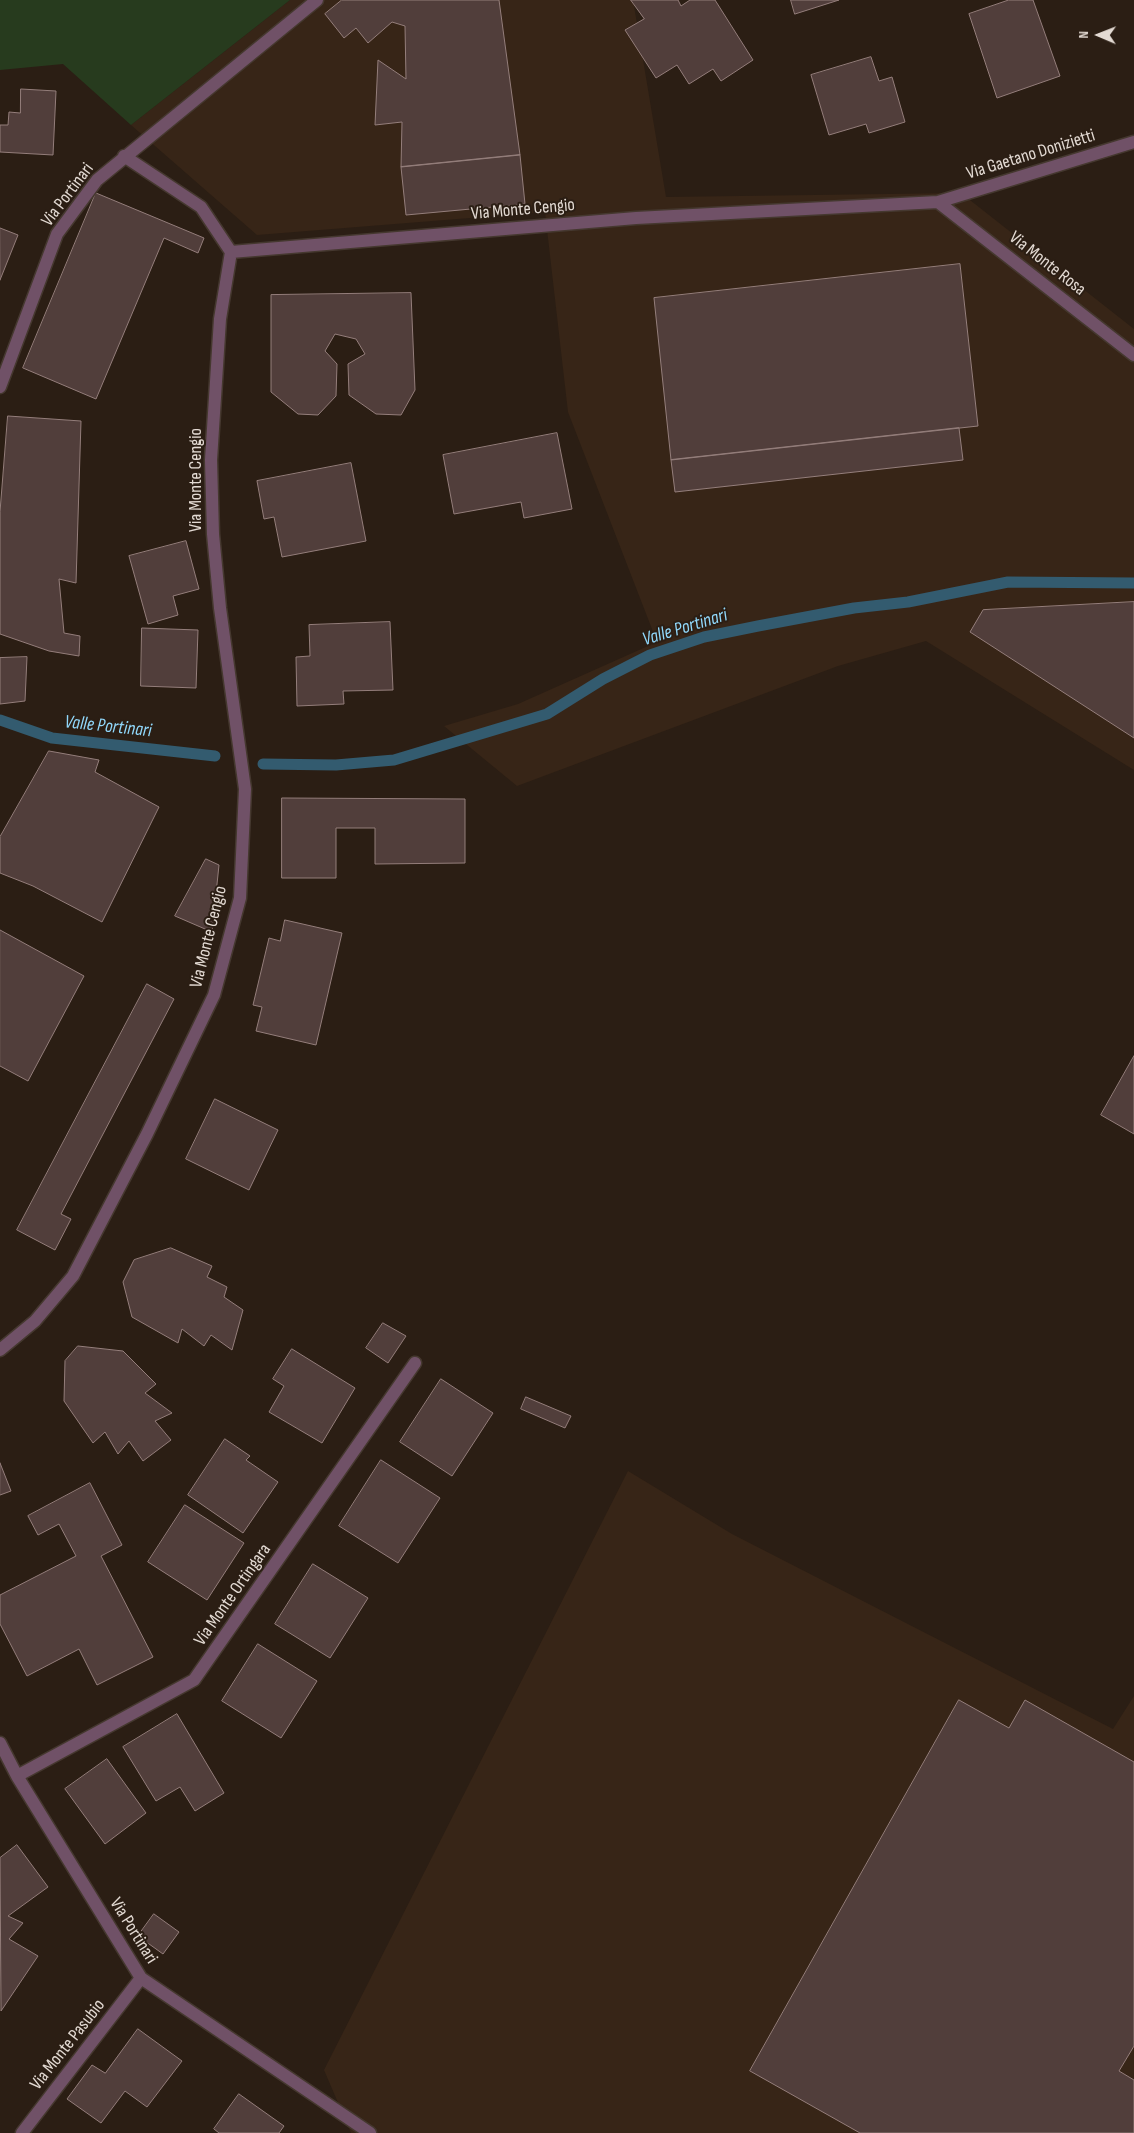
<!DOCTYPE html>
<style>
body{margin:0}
#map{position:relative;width:1134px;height:2133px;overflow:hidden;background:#2b1e14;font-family:"Sofia Sans Condensed",sans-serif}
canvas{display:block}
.north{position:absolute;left:1074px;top:10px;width:50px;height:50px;-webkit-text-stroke:4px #2b1e14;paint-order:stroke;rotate:271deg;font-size:14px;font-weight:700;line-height:20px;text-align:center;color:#e3dad3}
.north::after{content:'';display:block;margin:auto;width:18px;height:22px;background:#e3dad3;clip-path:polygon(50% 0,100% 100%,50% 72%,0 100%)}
</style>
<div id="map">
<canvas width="1134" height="2133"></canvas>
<div class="north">N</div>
</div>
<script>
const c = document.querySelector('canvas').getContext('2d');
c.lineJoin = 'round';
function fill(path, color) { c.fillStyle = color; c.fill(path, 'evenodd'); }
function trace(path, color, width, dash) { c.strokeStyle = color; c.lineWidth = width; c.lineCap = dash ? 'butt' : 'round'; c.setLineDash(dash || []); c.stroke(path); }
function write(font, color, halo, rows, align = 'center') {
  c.font = font + ' "Sofia Sans Condensed",sans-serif'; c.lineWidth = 4; c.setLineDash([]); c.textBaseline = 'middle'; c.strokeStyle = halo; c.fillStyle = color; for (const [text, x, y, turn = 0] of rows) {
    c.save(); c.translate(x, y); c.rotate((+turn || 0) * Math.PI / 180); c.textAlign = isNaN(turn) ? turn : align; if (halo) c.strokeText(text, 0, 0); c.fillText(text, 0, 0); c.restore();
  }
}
const built = new Path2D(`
 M290,0H633L666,197L961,193L1134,329V770L926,641L838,666L517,786L444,726L518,704L657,642L568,412L545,212L257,235L131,125Z
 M628,1471L732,1534L1113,1729L1134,1696V2133H351L324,2070Z`);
const green = new Path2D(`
 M0,0H290L131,125L63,64L0,70Z`);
const stream = new Path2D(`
 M0,720L52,738L215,756
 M263,764L336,765L394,760L547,714L603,679L650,655L704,637L758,626L854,608L908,602L1008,582L1134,583`);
const building = new Path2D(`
 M342,0H499L520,155L401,167L402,122L375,125L378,60L406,79L405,26L392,22L368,43L356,28L344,38L325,14Z
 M631,0H678L681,6L690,0H715L753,60L721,81L713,69L689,84L677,65L656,78L625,30L644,19Z
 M791,0H839L795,14Z
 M1009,0H1033L1060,76L997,98L969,14Z
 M871,57L879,81L892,77L905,122L869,133L866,124L829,135L811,75Z
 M21,89L56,91L53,155L0,152V125H8L9,112L20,113Z
 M520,155L525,204L406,215L401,167Z
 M96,193L204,238L198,253L164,238L96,399L23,368Z
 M0,228L18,235L0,280Z
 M960,264L978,426L671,460L654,298Z
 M411,293L415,390L401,415L376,414L349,395L348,364L365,354L356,339L335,334L325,351L337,364L336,396L318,415L298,414L271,392V295Z
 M8,416L81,421L76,583L59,579L64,633L80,636L79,656L49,651L0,634V512Z
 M959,428L963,460L675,492L671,460Z
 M557,433L572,509L524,518L521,502L454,514L443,455Z
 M351,463L366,541L282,557L274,517L264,519L257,481Z
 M186,541L199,589L173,596L178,615L148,624L129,556Z
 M1134,602V738L970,632L983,610Z
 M390,622L393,690L343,691L344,704L297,706L296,657L310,656L309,625Z
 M142,628L198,630L196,688L141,686Z
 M27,657L25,701L0,704V658Z
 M49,751L99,760L95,772L159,807L102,922L33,886L0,873V837Z
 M282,798L465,799V863L375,864V828H336V878H282Z
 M206,859L219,865L212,932L175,916Z
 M285,920L342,933L316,1045L256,1031L262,1007L253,1005L269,938L280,941Z
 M0,930L84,976L28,1081L0,1066Z
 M147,984L174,999L61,1214L71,1219L55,1250L17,1230Z
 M1134,1056V1134L1101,1115Z
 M215,1099L278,1130L249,1190L186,1159Z
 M171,1248L212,1266L207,1277L227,1287L224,1297L243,1310L232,1350L211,1335L204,1346L182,1329L178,1343L132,1317L123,1282L134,1260Z
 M383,1323L406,1336L388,1363L366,1348Z
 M78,1346L123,1351L156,1384L145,1393L172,1413L155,1421L171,1440L143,1461L129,1441L118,1454L105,1432L93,1443L64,1401L65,1361Z
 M292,1349L355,1388L322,1443L269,1412L284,1386L273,1379Z
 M441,1379L493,1413L452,1476L400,1442Z
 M526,1397L571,1416L565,1428L521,1409Z
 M225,1439L250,1456L246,1460L278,1482L243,1533L188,1495Z
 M381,1460L440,1498L398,1563L339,1526Z
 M0,1463L11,1491L0,1495Z
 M90,1483L122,1545L101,1556L153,1657L97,1685L79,1649L27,1676L0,1624V1595L76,1556L59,1524L38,1535L28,1516Z
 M185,1505L244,1543L207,1600L148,1562Z
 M313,1564L368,1598L330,1658L275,1624Z
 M258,1644L317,1681L281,1738L222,1701Z
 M959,1700L1009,1728L1025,1700L1134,1762V2046L1119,2071L1134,2080V2133H860L750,2071Z
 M177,1714L224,1793L195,1811L180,1787L156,1801L123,1747Z
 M107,1759L146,1813L105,1844L65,1789Z
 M17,1845L48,1887L8,1916L23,1923L9,1939L38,1956L1,2011L0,1858Z
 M154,1914L179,1932L163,1954L138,1936Z
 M138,2029L182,2061L147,2107L125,2091L101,2123L67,2099L92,2065L105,2073Z
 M239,2094L284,2126L279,2133H219L214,2129Z`);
const minor = new Path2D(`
 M124,156L201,207L231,252
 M938,202L1134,355
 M0,387L57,234L97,180L317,0
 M0,1350L35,1321L73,1276L147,1134L214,995L240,898L245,789L220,608L213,534L211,460L220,319L231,252L636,218L938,202L1134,142
 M0,1743L17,1776L141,1978L370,2133
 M17,1776L194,1680L415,1363
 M22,2133L141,1978`);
const streetNames = [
 ["Via Gaetano Donizietti",1031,155,-17],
 ["Via Portinari",68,195,-53],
 ["Via Monte Cengio",523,210,-5],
 ["Via Monte Rosa",1047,264,38],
 ["Via Monte Cengio",196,480,-90],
 ["Via Monte Cengio",209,937,-76],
 ["Via Monte Ortingara",233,1595,-55],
 ["Via Portinari",133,1931,58],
 ["Via Monte Pasubio",68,2045,-52]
];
const waterNames = [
 ["Valle Portinari",685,628,-17],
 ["Valle Portinari",108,727,6]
];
fill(built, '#372517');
fill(green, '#273b1e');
trace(stream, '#335b6f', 11);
fill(building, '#513e3b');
trace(building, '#947e7b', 1);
trace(minor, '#45382f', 15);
trace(minor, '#705167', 12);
write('18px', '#e3dad3', '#2b1e14', streetNames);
write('italic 19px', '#91d8fb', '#2b1e14', waterNames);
</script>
